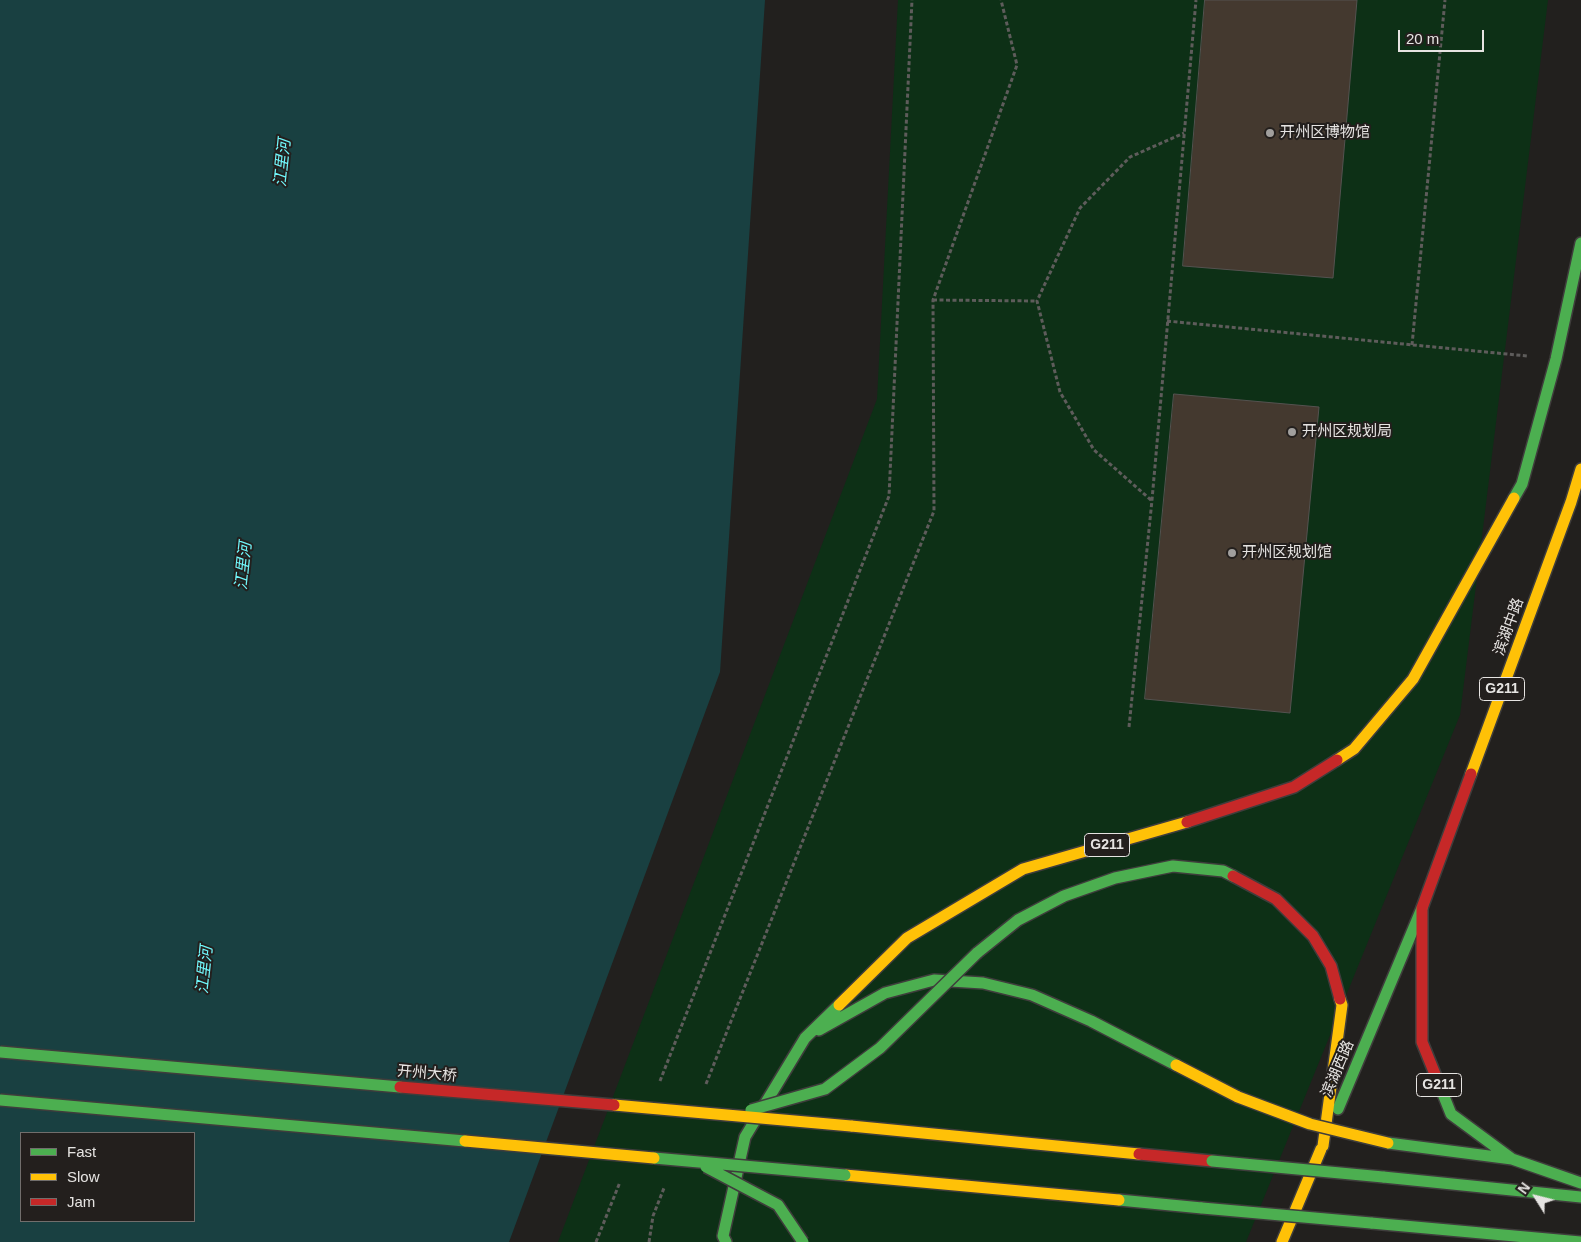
<!DOCTYPE html>
<meta charset="utf-8">
<style>
body{margin:0}
#map{position:relative;width:1581px;height:1242px;overflow:hidden;background:#22201e;font-family:Arial,sans-serif}
canvas{display:block}
.legend{position:absolute;left:20px;top:1132px;width:175px;height:90px;box-sizing:border-box;background:#231f1d;border:1px solid #716e6c;margin:0;padding:6px 9px;list-style:none;font-size:15px;color:#e6e4e2}
.legend li{display:flex;align-items:center;gap:10px;height:25px}
.legend b{width:25px;border:1px solid #716e6c}
.north{position:absolute;left:1511px;top:1172px;width:50px;height:50px;-webkit-text-stroke:4px #231f1d;paint-order:stroke;rotate:306deg;font-size:14px;font-weight:700;line-height:20px;text-align:center;color:#e6e4e2}
.north::after{content:'';display:block;margin:auto;width:18px;height:22px;background:#e6e4e2;clip-path:polygon(50% 0,100% 100%,50% 72%,0 100%)}
.scale{position:absolute;left:1398px;top:30px;width:86px;height:22px;box-sizing:border-box;border:2px solid #e6e4e2;border-top:0;padding-left:6px;font-size:15px;line-height:18px;white-space:nowrap;color:#e6e4e2;-webkit-text-stroke:4px #231f1d;paint-order:stroke}
</style>
<div id="map">
<canvas width="1581" height="1242"></canvas>
<ul class="legend">
<li><b style="height:6px;background:#4caf50"></b>Fast</li>
<li><b style="height:6px;background:#ffc107"></b>Slow</li>
<li><b style="height:6px;background:#c62828"></b>Jam</li>
</ul>
<div class="north">N</div>
<div class="scale">20 m</div>
</div>
<script>
const c = document.querySelector('canvas').getContext('2d');
c.lineJoin = 'round';
function fill(path, color) { c.fillStyle = color; c.fill(path, 'evenodd'); }
function trace(path, color, width, dash) { c.strokeStyle = color; c.lineWidth = width; c.lineCap = dash ? 'butt' : 'round'; c.setLineDash(dash || []); c.stroke(path); }
function write(font, color, halo, rows, align = 'center') {
  c.font = font + ' Arial,"Noto Sans SC",sans-serif'; c.lineWidth = 4; c.setLineDash([]); c.textBaseline = 'middle'; c.strokeStyle = halo; c.fillStyle = color; for (const [text, x, y, turn = 0] of rows) {
    c.save(); c.translate(x, y); c.rotate((+turn || 0) * Math.PI / 180); c.textAlign = isNaN(turn) ? turn : align; if (halo) c.strokeText(text, 0, 0); c.fillText(text, 0, 0); c.restore();
  }
}
const green = new Path2D(`
 M898,0H1548L1460,715L1246,1242H558L877,399Z`);
const water = new Path2D(`
 M0,0H765L720,672L509,1242H0ZM21,1133H194V1221H21Z`);
const building = new Path2D(`
 M1205,0H1357L1333,278L1183,266Z
 M1174,394L1319,407L1290,713L1145,699Z`);
const path = new Path2D(`
 M933,300L1037,301
 M1167,321L1527,356
 M1412,345L1445,0
 M1151,500L1094,450L1060,392L1037,301L1080,208L1130,157L1184,133
 M1129,727L1152,500L1196,0
 M660,1081L889,496L912,0
 M706,1084L934,511L933,300L1017,65L1001,0
 M596,1242L620,1182
 M649,1242L653,1216L664,1188`);
const fast = new Path2D(`
 M1514,498L1522,484L1556,359L1581,243
 M977,953L1018,920L1064,896L1115,878L1173,866L1223,871L1233,876
 M819,1030L885,993L934,980L983,983L1032,995L1091,1021L1176,1065
 M1439,1084L1451,1114L1512,1159L1581,1183
 M1338,1109L1422,908
 M1388,1143L1512,1159
 M1383,1177L1581,1197
 M1119,1200L1202,1208
 M1371,1223L1581,1242
 M726,1242L723,1236L745,1137L805,1038L839,1005`);
const slow = new Path2D(`
 M1337,760L1354,749L1413,679L1514,498
 M1471,774L1571,502L1581,469
 M839,1005L907,938L1023,869L1187,822
 M1176,1065L1238,1097
 M851,1126L1139,1154
 M1323,1146L1342,1005L1340,999
 M845,1175L1119,1200
 M1282,1242L1321,1149`);
const jam = new Path2D(`
 M1187,822L1294,787L1337,760
 M1233,876L1276,899L1313,936L1331,966L1340,999
 M1439,1084L1422,1042V908L1471,774
 M1139,1154L1212,1161`);
const fastBridge = new Path2D(`
 M0,1052L400,1087
 M0,1100L465,1141
 M751,1110L825,1089L880,1048L977,953
 M654,1158L845,1175
 M1212,1161L1383,1177
 M706,1167L778,1205L803,1242
 M1202,1208L1371,1223`);
const slowBridge = new Path2D(`
 M1238,1097L1310,1124L1388,1143
 M614,1105L851,1126
 M465,1141L654,1158`);
const jamBridge = new Path2D(`
 M400,1087L614,1105`);
const markers = [
 [1270,133,5,"#a19f9d"],
 [1292,432,5,"#a19f9d"],
 [1232,553,5,"#a19f9d"]
];
const shields = [
 [1502,689,45],
 [1107,845,45],
 [1439,1085,45]
];
const shieldNames = [
 ["G211",1502,689],
 ["G211",1107,845],
 ["G211",1439,1085]
];
const poiNames = [
 ["开州区博物馆",1280,133],
 ["开州区规划局",1302,432],
 ["开州区规划馆",1242,553]
];
const streetNames = [
 ["滨湖中路",1509,627,-70],
 ["滨湖西路",1338,1069,-67],
 ["开州大桥",427,1074,5]
];
const waterNames = [
 ["江里河",283,163,-84],
 ["江里河",244,566,-84],
 ["江里河",205,970,-84]
];
fill(green, '#0d3016');
fill(water, '#194041');
fill(building, '#44392f');
trace(building, '#545250', 1);
trace(fast, '#3f3d3c', 14);
trace(slow, '#3f3d3c', 14);
trace(jam, '#3f3d3c', 14);
trace(path, '#5e5c5b', 3, [4, 2.5]);
trace(fast, '#4caf50', 11);
trace(slow, '#ffc107', 11);
trace(jam, '#c62828', 11);
trace(fastBridge, '#3f3d3c', 14, []);
trace(slowBridge, '#3f3d3c', 14, []);
trace(jamBridge, '#3f3d3c', 14, []);
trace(fastBridge, '#4caf50', 11);
trace(slowBridge, '#ffc107', 11);
trace(jamBridge, '#c62828', 11);
for (const [x, y, r, color] of markers) { const dot = new Path2D(); dot.arc(x, y, r, 0, 2 * Math.PI); c.fillStyle = color; c.fill(dot); trace(dot, '#231f1d', 2); }
for (const [x, y, w] of shields) { const box = new Path2D(); box.roundRect(x - w / 2, y - 11.5, w, 23, 4); c.fillStyle = '#231f1d'; c.fill(box); trace(box, '#e6e4e2', 1); }
write('bold 14px', '#e6e4e2', null, shieldNames);
write('15px', '#e6e4e2', '#231f1d', poiNames, 'left');
write('15px', '#e6e4e2', '#231f1d', streetNames);
write('italic 16px', '#70f7fb', '#231f1d', waterNames);
</script>
